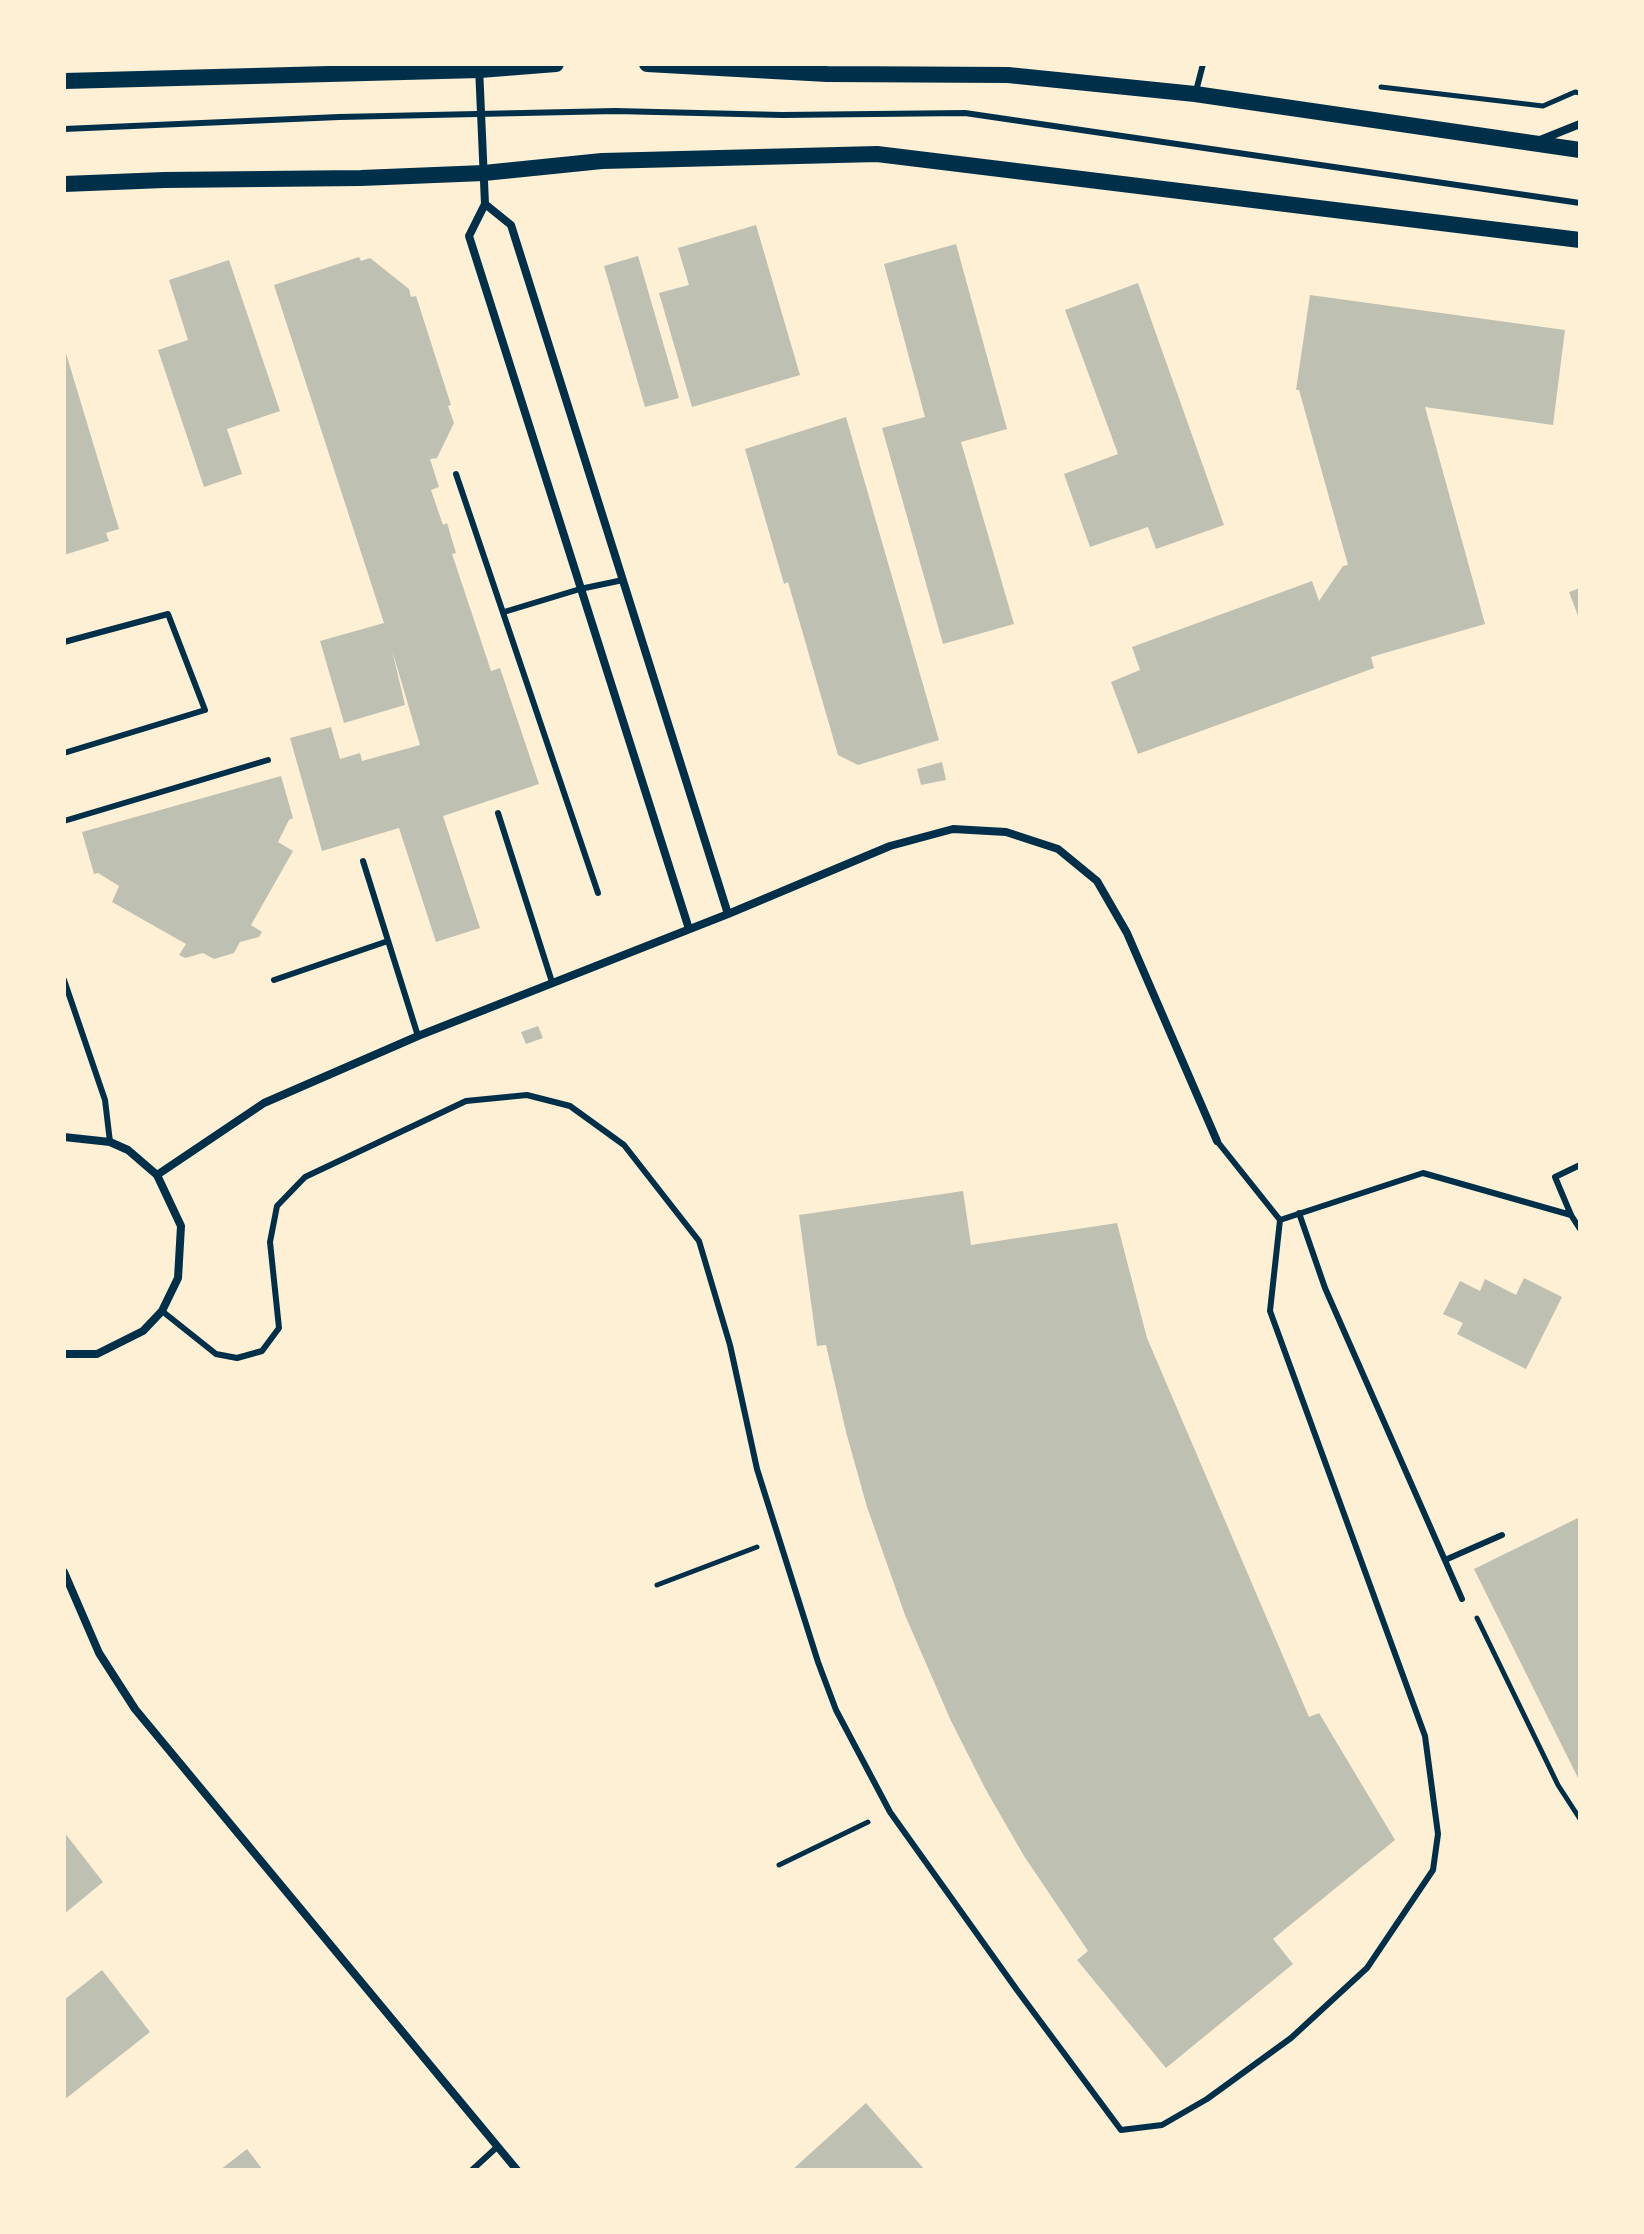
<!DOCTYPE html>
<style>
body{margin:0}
#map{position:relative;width:1644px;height:2234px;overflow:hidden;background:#fdf0d5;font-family:Barlow,sans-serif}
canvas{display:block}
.frame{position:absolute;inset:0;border:66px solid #fdf0d5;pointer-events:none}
</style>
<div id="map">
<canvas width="1644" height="2234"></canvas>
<div class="frame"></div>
</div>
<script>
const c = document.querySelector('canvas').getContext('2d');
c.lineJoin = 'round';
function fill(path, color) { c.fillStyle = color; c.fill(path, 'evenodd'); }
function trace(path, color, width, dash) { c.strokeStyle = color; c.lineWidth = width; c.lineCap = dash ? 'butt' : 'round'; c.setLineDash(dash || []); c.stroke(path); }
const building = new Path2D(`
 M756,225L800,375L692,407L659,293L689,285L678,248Z
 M956,244L1007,429L961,442L1014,624L943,644L882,428L925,417L884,264Z
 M638,256L679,398L645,407L604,266Z
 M359,257L361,261L370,258L409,289L411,297L416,296L451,405L448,406L454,423L437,458L430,459L439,487L431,490L443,525L447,523L456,553L452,554L491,671L500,668L539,784L443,816L480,928L436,942L399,828L322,851L290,738L331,727L340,759L360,753L362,761L420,745L392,650L405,705L344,723L320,641L384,623L274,285Z
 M229,260L280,411L227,429L242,474L204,487L158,350L188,340L169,280Z
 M1138,283L1224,525L1156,549L1148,527L1090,547L1064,474L1118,454L1065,310Z
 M1310,295L1565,330L1553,425L1425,407L1485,624L1371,657L1374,668L1138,754L1111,682L1140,670L1132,647L1312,581L1319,601L1343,566L1348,565L1299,390H1296Z
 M65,350L119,529L106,533L109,541L64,555Z
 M846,417L939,740L858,765L838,755L788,582L784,584L745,449Z
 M1580,588V621L1569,592Z
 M942,762L946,780L921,785L917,769Z
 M281,776L293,818L289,820L278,842L293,851L251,925L262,932L259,937L240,942L234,953L214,959L203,953L185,958L179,955L186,944L112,902L119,886L98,873L94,874L82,832Z
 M538,1026L543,1038L526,1044L521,1032Z
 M963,1191L971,1245L1117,1223L1147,1338L1309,1717L1319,1713L1395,1840L1273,1939L1293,1964L1166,2068L1077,1960L1088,1951L1024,1856L986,1790L951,1721L905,1615L867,1507L846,1432L826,1345L817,1346L799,1215Z
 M1524,1278L1562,1297L1526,1369L1457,1334L1463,1323L1443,1314L1460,1281L1480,1291L1485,1279L1516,1295Z
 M1580,1517V1782L1474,1569Z
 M64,1832L103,1882L64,1914Z
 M102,1970L150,2032L64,2100V2000Z
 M866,2103L925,2170H792Z
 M247,2149L263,2170H220Z`);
const path = new Path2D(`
 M1381,87L1543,106L1575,92L1580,93
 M657,1585L757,1547
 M1477,1618L1558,1785L1580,1819
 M779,1865L868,1822`);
const service = new Path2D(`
 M1196,91L1203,64
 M64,129L339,117L615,111L782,115L965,113L1580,203
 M456,474L598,893
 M504,612L580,589L623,580
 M64,642L168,614L205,710L64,753
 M498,813L552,982
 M64,821L268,760
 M363,861L418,1036
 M64,980L105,1100L110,1142
 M274,980L388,941
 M1580,1165L1555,1177L1571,1215L1580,1229
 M1299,1213L1325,1288L1462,1599
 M1280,1220L1423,1173L1571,1215
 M162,1311L216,1354L237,1358L262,1351L279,1328L270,1242L277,1206L305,1177L466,1101L527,1095L570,1106L624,1145L699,1241L730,1345L757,1469L818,1662L836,1710L890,1812L1017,1990L1121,2130L1162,2125L1207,2099L1291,2038L1367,1968L1433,1870L1438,1834L1425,1736L1270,1311L1280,1220L1217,1141
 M1445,1560L1502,1535
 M472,2170L497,2147`);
const minor = new Path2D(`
 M479,67L485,204L469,236L689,929
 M1540,140L1580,124
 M485,204L511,225L728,914
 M64,1137L110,1142L128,1150L157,1175L181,1226L178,1278L162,1311L143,1331L97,1354H64
 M157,1175L264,1103L418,1036L728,914L890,846L953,829L1006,832L1058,849L1097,881L1127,933L1217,1141
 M64,1572L99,1653L135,1709L517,2170`);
const secondary = new Path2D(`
 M647,64L827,74L1008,75L1195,94L1580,150
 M64,81L480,70L556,64
 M64,184L164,180L361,178L484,173L602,161L877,154L1580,240`);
fill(building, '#bec0b2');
trace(path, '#003049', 5);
trace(service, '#003049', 6);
trace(minor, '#003049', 8);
trace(secondary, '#003049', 16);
</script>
